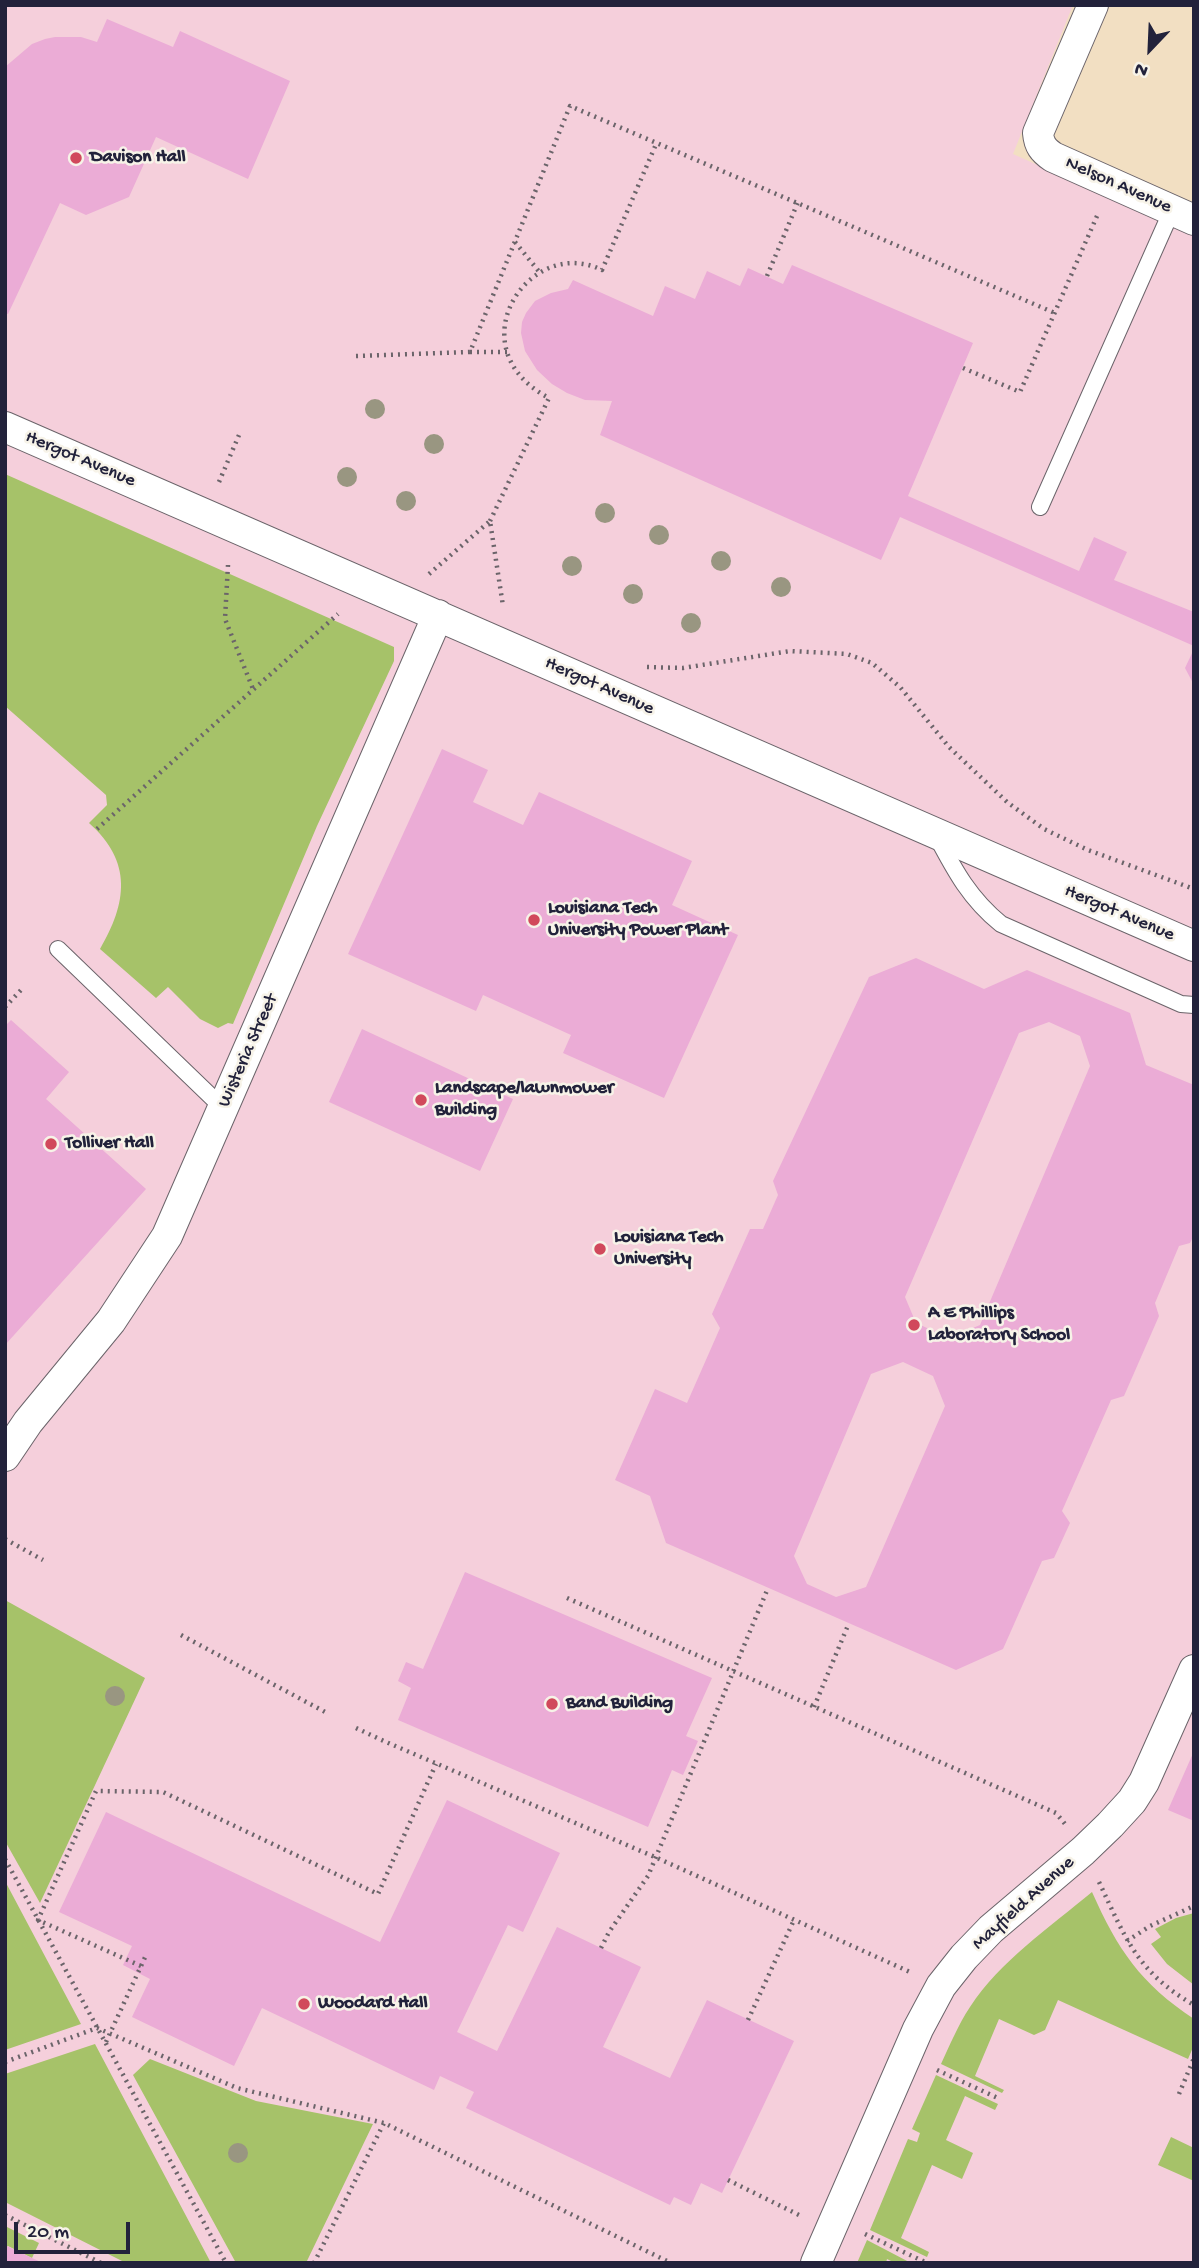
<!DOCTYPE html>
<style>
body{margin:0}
#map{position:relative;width:1199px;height:2268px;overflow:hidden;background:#f2dfc2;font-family:"Gochi Hand",sans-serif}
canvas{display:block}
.frame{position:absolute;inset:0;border:7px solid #22223b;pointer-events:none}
.north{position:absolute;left:1115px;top:14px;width:70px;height:70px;-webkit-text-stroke:5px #f7f3e8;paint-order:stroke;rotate:203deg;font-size:19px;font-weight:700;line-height:28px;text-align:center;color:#22223b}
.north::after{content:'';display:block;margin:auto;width:24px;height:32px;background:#22223b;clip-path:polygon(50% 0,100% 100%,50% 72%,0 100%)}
.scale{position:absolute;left:14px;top:2222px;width:116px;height:32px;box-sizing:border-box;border:4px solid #22223b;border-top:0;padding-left:9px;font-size:21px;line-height:24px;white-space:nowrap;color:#22223b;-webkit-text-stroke:5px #f7f3e8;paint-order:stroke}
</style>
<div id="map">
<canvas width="1199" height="2268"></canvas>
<div class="frame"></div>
<div class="north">N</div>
<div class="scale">20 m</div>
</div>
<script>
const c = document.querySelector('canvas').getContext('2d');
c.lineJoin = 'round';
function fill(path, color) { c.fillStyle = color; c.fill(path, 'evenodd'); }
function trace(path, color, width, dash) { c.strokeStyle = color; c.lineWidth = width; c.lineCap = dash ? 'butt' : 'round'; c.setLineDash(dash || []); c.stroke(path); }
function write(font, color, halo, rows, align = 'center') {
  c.font = font + ' "Gochi Hand",sans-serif'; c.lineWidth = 5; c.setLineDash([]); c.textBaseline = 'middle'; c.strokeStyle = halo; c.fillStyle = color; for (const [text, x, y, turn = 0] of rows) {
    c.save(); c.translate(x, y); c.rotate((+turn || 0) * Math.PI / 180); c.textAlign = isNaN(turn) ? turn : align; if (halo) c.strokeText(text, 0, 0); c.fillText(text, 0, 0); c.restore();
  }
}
const built = new Path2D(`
 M5,5H1073L1013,154L1194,235V2263H5Z`);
const green = new Path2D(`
 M5,474L394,647V661L317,826L233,1024L228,1023L218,1028L200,1019L168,987L156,998L100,949C127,903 133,862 89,823L107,805L106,795L5,706Z
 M5,1600L145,1678L40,1903L5,1841Z
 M5,1881L81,2024L5,2050Z
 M1092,1892C1118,1950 1140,1983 1194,2019V2045L1188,2059L1058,2000L1045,2030L1034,2035L999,2019L975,2076L1004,2090L1002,2093L941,2064C950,2045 958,2025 970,2007C1000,1961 1050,1927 1092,1892Z
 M1194,1913V1985L1167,1964L1151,1944L1161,1937L1155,1929L1176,1918Z
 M95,2044L211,2263H126L5,2202V2074Z
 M150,2059L256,2101L373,2124L306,2263H236L133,2075Z
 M936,2075L998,2104L995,2110L965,2096L946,2140L973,2153L962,2179L932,2165L901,2238L929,2252L927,2257L870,2230L908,2139L917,2142L920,2133L912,2129Z
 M1171,2137L1194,2148V2181L1158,2165Z
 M5,2226L39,2243L32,2258L8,2246L5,2250Z
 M867,2240L911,2263H895L887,2259L886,2263H857Z`);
const building = new Path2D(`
 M107,19L173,47L180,31L290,81L248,179L156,137L129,197L86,215L60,203L8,314L5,313V67L32,44L45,39L55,37H81L97,42Z
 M792,265L973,343L908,496L1079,571L1094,537L1127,552L1114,580L1194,612V646L900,517L881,560L600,435L612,401L585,400L567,393L552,384L537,370L525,351L521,333L522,322L526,313L535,301L551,293L568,289L573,280L653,316L665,286L695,299L707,271L740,286L748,268L783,284Z
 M1194,649V685L1185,668Z
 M442,749L488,770L473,802L523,825L539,792L692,861L672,905L738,935L664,1098L563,1053L571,1035L483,995L476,1011L348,954Z
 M916,958L984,989L1027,970L1130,1013L1146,1065L1194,1085V1235L1190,1243L1179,1246L1155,1303L1159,1316L1124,1396L1111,1400L1062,1511L1070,1523L1054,1558L1042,1561L1003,1649L956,1670L666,1543L650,1496L615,1480L655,1389L687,1403L720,1328L712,1314L750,1229H763L778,1195L773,1181L869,977ZM1049,1022L1080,1036L1090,1066L980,1325L949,1338L916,1323L905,1297L1019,1033ZM903,1362L933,1376L945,1406L866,1587L836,1597L807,1584L794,1556L871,1374Z
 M11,1020L69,1072L46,1099L146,1189L5,1345V1026Z
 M362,1029L513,1099L480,1171L329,1102Z
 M465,1572L712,1678L686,1736L698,1741L683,1775L672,1770L648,1827L398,1720L411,1688L398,1681L406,1662L423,1669Z
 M1194,1751V1821L1168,1810Z
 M447,1800L560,1853L523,1932L508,1925L457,2032L497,2051L557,1927L641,1967L603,2047L670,2078L707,2000L794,2041L722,2193L701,2183L691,2205L674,2197L670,2205L466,2108L474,2092L440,2076L434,2090L262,2008L234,2066L132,2017L150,1979L123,1965L132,1946L59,1912L106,1812L380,1942Z
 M7,2246L32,2258L43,2263H5Z`);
const path = new Path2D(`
 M515,242L541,274
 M767,276L798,202
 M470,352H507
 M356,356L470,352L570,106L1055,313
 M963,368L1020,392L1097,216
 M219,482L239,435
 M490,521L549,398C454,348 529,234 602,270L657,142
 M228,565L225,619L253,689
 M429,574L490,521L503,606
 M647,667L683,668L790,651L847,654L872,663L900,687L949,747L1007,802L1044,829L1088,850L1194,889
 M97,829L338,614
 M5,1007L21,990
 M5,1539L43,1560
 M567,1598L1056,1813L1065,1824
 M181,1635L327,1713
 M814,1707L849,1623
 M356,1728L386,1742L655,1857L910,1972
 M5,1859L226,2263
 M1099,1882C1126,1939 1137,1972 1194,2005
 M1127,1941L1150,1926L1194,1906
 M601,1948L609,1932L648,1876L768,1588
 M141,1966L38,1920L96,1791L163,1792L378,1894L436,1764
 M748,2020L794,1920
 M106,2042L147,1953
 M5,2062L97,2028L237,2088L384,2123L671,2263
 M937,2070L1000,2099
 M1179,2094L1194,2058
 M728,2180L801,2216
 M5,2215L101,2263
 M865,2234L925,2262
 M314,2263L384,2123`);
const lane = new Path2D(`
 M1040,507L1172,210
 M937,837C955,871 970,899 1001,924L1181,1004L1194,1005
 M58,949L224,1109`);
const street = new Path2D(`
 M1093,5L1038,133C1039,145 1043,150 1053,157L1194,220
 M5,427L1194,946
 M5,1456L28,1422L111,1321L167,1236L438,615
 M816,2263L918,2029L941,1986L964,1957L991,1929L1083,1851L1110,1825L1132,1801L1144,1782L1194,1670`);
const trees = [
 [375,409],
 [434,444],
 [347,477],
 [406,501],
 [605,513],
 [659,535],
 [721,561],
 [572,566],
 [781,587],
 [633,594],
 [691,623],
 [115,1696],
 [238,2153]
];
const markers = [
 [76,158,7,"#d1495b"],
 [534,920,7,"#d1495b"],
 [421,1100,7,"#d1495b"],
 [51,1144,7,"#d1495b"],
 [600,1249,7,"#d1495b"],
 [914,1325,7,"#d1495b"],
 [552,1704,7,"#d1495b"],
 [304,2004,7,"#d1495b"]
];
const poiNames = [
 ["Davison Hall",90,158],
 ["Louisiana Tech",548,909],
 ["University Power Plant",548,931],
 ["Landscape/lawnmower",435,1089],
 ["Building",435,1111],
 ["Tolliver Hall",65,1144],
 ["Louisiana Tech",614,1238],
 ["University",614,1260],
 ["A E Phillips",928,1314],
 ["Laboratory School",928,1336],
 ["Band Building",566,1704],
 ["Woodard Hall",318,2004]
];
const streetNames = [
 ["Nelson Avenue",1118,186,24],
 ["Hergot Avenue",80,460,23],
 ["Hergot Avenue",599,687,24],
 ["Hergot Avenue",1119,914,23],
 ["Wisteria Street",249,1051,-66],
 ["Mayfield Avenue",1024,1904,-42]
];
fill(built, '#f5cfdb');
fill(green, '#a6c269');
fill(building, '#ebacd6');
trace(lane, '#6b646a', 18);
trace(street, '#6b646a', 32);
trace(path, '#6b646a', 4.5, [2, 5]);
trace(lane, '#fff', 16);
trace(street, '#fff', 30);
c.fillStyle = '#999681';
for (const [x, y] of trees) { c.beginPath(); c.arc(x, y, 10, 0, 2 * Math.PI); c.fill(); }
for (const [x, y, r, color] of markers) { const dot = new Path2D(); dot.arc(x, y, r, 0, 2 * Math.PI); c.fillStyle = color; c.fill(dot); trace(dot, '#f7f3e8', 2.5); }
write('bold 19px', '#22223b', '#f7f3e8', poiNames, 'left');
write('19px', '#22223b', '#f7f3e8', streetNames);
</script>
